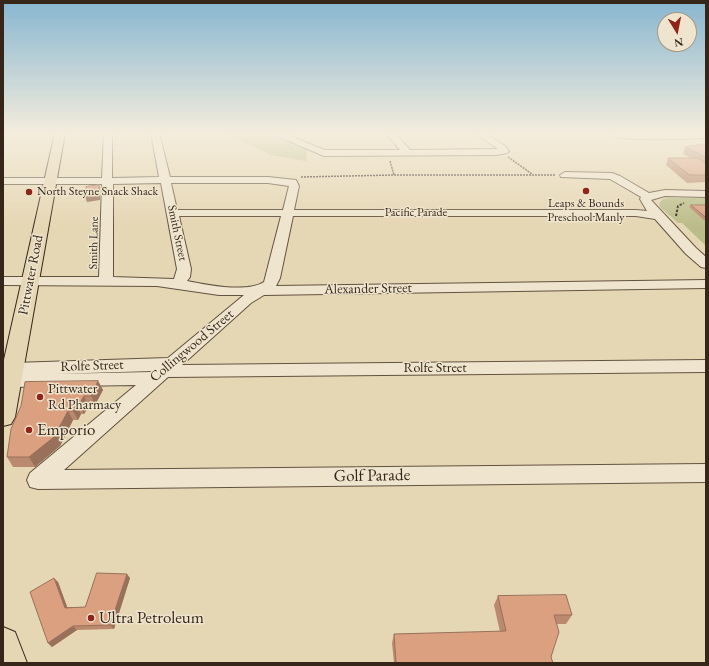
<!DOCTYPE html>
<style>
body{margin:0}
#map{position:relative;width:709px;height:666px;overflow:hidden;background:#e6d7b4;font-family:"EB Garamond",serif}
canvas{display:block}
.frame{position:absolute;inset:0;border:4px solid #36261a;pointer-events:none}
.north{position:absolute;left:657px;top:12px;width:40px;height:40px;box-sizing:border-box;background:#efe5ce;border:1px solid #a59986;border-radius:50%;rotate:170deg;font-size:11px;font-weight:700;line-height:16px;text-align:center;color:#36261a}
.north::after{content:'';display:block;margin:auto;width:14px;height:18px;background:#8f2418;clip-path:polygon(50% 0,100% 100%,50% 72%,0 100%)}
</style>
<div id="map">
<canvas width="709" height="666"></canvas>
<div class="frame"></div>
<div class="north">N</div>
</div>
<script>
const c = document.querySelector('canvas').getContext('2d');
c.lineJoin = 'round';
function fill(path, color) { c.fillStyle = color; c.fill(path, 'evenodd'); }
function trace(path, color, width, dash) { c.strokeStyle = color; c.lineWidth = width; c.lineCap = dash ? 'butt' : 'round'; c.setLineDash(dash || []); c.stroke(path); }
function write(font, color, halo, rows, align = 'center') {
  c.font = font + ' "EB Garamond",serif'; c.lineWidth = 3; c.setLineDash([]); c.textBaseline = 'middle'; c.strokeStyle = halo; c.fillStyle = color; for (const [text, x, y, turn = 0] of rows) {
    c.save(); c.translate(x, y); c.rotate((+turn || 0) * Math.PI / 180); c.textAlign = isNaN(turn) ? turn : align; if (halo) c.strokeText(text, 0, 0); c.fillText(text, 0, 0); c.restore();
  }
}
const green = new Path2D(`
 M223,133H264L307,150L306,161L271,155Z
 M669,198H706V246L682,223H678L660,207L659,203L663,199Z`);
const pathFar1 = new Path2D(`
 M508,157L532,174
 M390,161L394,175
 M301,177L394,175H556`);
const path = new Path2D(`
 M676,216L678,206L684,203`);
const minor = new Path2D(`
 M104,133H112V178L159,177L151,133H159L170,177H268L296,180L299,186L294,210H636L647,211L640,199L641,197L610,179L561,177L560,175L565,172L612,173L620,176L649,193L665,190L706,191V197L665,196L651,200L696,248L706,257V268L701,267L686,254L655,219L636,216H293L280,278L276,286L706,280V288L264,295L251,303L182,365L706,360V372L168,377L64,470L706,464V482L38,489L30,487L27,480L30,473L136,385L10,387L3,384L4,376L11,375L7,373L4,369L7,365L13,363L168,358L244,295H219L157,286L3,285V277H99L102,184H3V178H102ZM161,183L177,269L174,279L113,277V184ZM171,183H268L289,186L283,210H177ZM179,216H281L264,282C247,293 207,285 187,281L190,277L191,269ZM153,371L152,372L53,374Z
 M270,133H282L325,150H400L386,133H395L410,150L498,149L475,133H485L505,146L509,151L507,153L497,155L324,156Z
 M607,133H706V138C688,138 618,143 607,133Z`);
const major = new Path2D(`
 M55,133H65L15,417L11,424L3,426V364Z
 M3,627L15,632L27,663H3Z`);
const wall = new Path2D(`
 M706,144V182L687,183L666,165L668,158H691L683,154L685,147Z
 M691,205H706V220H704L689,207Z
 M98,381L103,390L95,405L89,406L84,414H81L78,420H73L60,446L35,467H13L7,457Z
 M130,578L114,629L77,630L52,647L48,643L58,582L67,607H85Z
 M498,596L572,615L566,624H557L551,657L553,663H394L392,643L394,634L500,632L494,605Z`);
const shadedWall = new Path2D(`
 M99,185L100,189V200L87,202L85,197Z
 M98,381L103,390L95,405L91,396Z
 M84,396L89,406L84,414L79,405Z
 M76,405L81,414L78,420L73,411Z
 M68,411L73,420L60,446L35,467L29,457Z
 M127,574L130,578L114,629L110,625Z
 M54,578L58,582L69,612L65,608Z
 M73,626L77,630L52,647L48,643Z`);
const building = new Path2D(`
 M706,144V157L685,147Z
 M668,158H698L706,164V175H690Z
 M99,185V196L85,197L86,187Z
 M691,205H706V217Z
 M98,381L91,396H84L79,405H76L73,411H68L54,437L29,457H7L11,429L21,406L25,382Z
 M97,573L127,574L110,625L73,626L48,643L30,592L54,578L65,608L85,607Z
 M566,595L572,615H554L559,632L551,657L553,663H396L394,634L506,631L498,596Z`);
const markers = [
 [586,191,4,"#8f2418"],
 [29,192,4,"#8f2418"],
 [40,397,4,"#8f2418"],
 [29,430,4,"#8f2418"],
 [91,618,4,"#8f2418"]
];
const farPoinames = [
 ["North Steyne Snack Shack",37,192],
 ["Leaps & Bounds",586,204,"center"],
 ["Preschool Manly",586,218,"center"]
];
const farStreetnames = [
 ["Pacific Parade",416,213],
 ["Smith Street",177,233,78],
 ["Smith Lane",94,243,-89]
];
const streetNames = [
 ["Pittwater Road",31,275,-79],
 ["Alexander Street",368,289,-1],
 ["Collingwood Street",192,346,-40],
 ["Rolfe Street",92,366,-2],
 ["Rolfe Street",435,368]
];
const poiNames = [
 ["Pittwater",48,389],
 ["Rd Pharmacy",48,405]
];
const nearPoinames = [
 ["Emporio",37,430],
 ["Ultra Petroleum",99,618]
];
const nearStreetnames = [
 ["Golf Parade",372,476,-1]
];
fill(green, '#bbbd89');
trace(minor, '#625240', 2);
trace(major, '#36261a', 2);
trace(pathFar1, '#36261a', 1.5, [2, 1]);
trace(path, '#36261a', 2, [2.5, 1.5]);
fill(minor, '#efe5ce');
fill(major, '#e6d7b4');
fill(wall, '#bb8a6e');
fill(shadedWall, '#99705a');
fill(building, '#daa080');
trace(building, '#99705a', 1);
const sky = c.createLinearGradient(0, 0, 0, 226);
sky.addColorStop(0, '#87b6d0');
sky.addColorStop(0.59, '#f4eddd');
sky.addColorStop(1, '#f4eddd00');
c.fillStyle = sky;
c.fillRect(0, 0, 709, 226);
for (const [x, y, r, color] of markers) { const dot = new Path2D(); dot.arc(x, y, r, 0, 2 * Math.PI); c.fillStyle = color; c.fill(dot); trace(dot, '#efe5ce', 1.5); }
write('12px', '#36261a', '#efe5ce', farPoinames, 'left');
write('12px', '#36261a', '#efe5ce', farStreetnames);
write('14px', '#36261a', '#efe5ce', streetNames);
write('14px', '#36261a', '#efe5ce', poiNames, 'left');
write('17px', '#36261a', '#efe5ce', nearPoinames, 'left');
write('17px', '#36261a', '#efe5ce', nearStreetnames);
</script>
